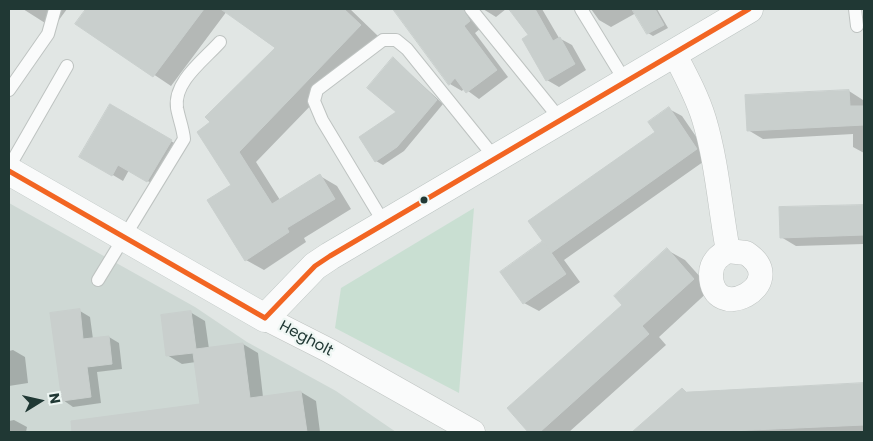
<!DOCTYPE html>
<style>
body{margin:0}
#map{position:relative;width:873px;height:441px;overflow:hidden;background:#e1e6e4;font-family:Poppins,sans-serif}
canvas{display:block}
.frame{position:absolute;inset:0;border:10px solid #203834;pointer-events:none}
.north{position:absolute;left:15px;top:376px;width:50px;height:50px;-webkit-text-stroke:4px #eef6f3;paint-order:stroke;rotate:80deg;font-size:14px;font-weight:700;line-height:20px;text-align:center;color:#203834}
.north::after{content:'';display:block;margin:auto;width:18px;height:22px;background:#203834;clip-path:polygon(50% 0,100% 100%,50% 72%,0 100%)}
</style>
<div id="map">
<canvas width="873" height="441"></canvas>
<div class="frame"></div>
<div class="north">N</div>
</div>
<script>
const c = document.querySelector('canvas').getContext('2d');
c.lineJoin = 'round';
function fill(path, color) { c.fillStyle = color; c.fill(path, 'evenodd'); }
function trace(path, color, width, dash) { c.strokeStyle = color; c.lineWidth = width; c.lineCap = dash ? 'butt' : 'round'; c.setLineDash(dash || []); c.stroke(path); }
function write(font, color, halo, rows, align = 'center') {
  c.font = font + ' Poppins,sans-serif'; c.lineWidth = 4.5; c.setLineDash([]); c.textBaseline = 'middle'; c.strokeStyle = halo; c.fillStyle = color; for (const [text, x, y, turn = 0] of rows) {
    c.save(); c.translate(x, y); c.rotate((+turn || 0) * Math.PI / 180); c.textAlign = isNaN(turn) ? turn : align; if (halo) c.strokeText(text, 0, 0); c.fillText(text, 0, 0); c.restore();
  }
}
const built = new Path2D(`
 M9,203L195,307L247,342L336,391L396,432H9Z`);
const green = new Path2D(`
 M474,208L459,393L335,328L341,288Z`);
const shadow = new Path2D(`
 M23,9H67L53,28Z
 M88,9H308L312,12L315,9H350L378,36L256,162L280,200L320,176L337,186L351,209L304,238L306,242L264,270L246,260L232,185L212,122L277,48L227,11L171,86L77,23Z
 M394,9H478L481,28L475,33L508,77L479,99L464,88L462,91L450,84Z
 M483,9H506L496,17Z
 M511,9H542L559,38L572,45L586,70L559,87L547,80L530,35Z
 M591,9H657L668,28L653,36L648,33L636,13L611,27L599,20Z
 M393,58L443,104L404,151L383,165L376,161L399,112Z
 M849,91L863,100L864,153L853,147V134L763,139L748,130Z
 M110,105L181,147L158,187L129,170L123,181L81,156Z
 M669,109L682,116L710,157L564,260L580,282L539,311L524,303L545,242L657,132Z
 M864,206V244L796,246L781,237L780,209Z
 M667,250L685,260L711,289L659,337L666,345L569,432H530L509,408L624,305Z
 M80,311L90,317L93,339L109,337L119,343L122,369L97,372L101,403L73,407L63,400Z
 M190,312L205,321L209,349L243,344L258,353L263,397L301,392L316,401L320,432H95L94,419L201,405L196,362L182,364L167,355Z
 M13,350L25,357L28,383L9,386V351Z
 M864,385V432H634L683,390L688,393Z
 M14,420L27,427L26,432H9V421Z`);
const building = new Path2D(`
 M86,9H204L153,77L75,24Z
 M221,9H344L361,25L239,152L272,204L320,174L335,199L287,228L289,232L245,261L207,200L231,185L197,132L210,122L205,117L275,48Z
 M393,9H463L470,21L464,26L497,70L466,93L455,78L449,85Z
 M509,9H535L553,41L560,37L575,64L546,81L522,39L528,35Z
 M632,9H655L664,25L647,34Z
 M393,57L437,100L397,147L375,162L359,137L396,112L367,88Z
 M849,90L850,106H864V125L747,131L745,95Z
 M110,104L172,140L147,182L118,165L112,176L79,157Z
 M669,107L697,149L551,253L528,221L655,132L648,122Z
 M864,205V235L780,238L779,207Z
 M543,241L566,274L523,304L500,272Z
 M667,248L694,279L642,326L649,334L540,432H528L507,408L622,305L614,296Z
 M80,309L83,339L109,336L112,364L87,367L91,397L62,401L50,313Z
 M191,311L196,349L243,343L250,398L301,391L307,432H72L71,421L200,404L193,353L166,356L161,315Z
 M864,383V425L707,432H632L682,388L686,392Z`);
const lane = new Path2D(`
 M471,9L560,119
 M581,9L625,81
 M855,9L857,26
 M9,90L48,34L55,9
 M9,167L67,66
 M384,223L322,120L314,101L317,90L383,40H396L407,49L495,158
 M98,280L184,139C183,128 179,119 177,108C173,82 204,60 220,42`);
const street = new Path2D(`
 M674,53C685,74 697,96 704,119C717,162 720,208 728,251C719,255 711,263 711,274C711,327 793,284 746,253L728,251
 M265,318L328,350L473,432`);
const secondary = new Path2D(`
 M9,171L265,318L315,266L330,256L749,9`);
const bus1 = new Path2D(`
 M9,171L265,318
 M265,318L315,266L330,256L749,9`);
const markers = [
 [424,200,4.5,"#203834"]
];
const streetNames = [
 ["Hegholt",306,339,28]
];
fill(built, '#ced8d4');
fill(green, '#c9dfd2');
fill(shadow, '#0003');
fill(building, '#c9cfcd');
trace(building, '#c9cfcd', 1);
trace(lane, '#bec3c1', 14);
trace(street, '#bec3c1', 25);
trace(secondary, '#bcc4c2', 29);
trace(lane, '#fafbfb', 12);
trace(street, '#fafbfb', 24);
trace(secondary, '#fafbfb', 28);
trace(bus1, '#f26522', 5);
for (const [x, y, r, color] of markers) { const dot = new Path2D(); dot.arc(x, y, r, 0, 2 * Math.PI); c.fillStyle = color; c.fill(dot); trace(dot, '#eef6f3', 2); }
write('15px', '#203834', '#eef6f3', streetNames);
</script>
